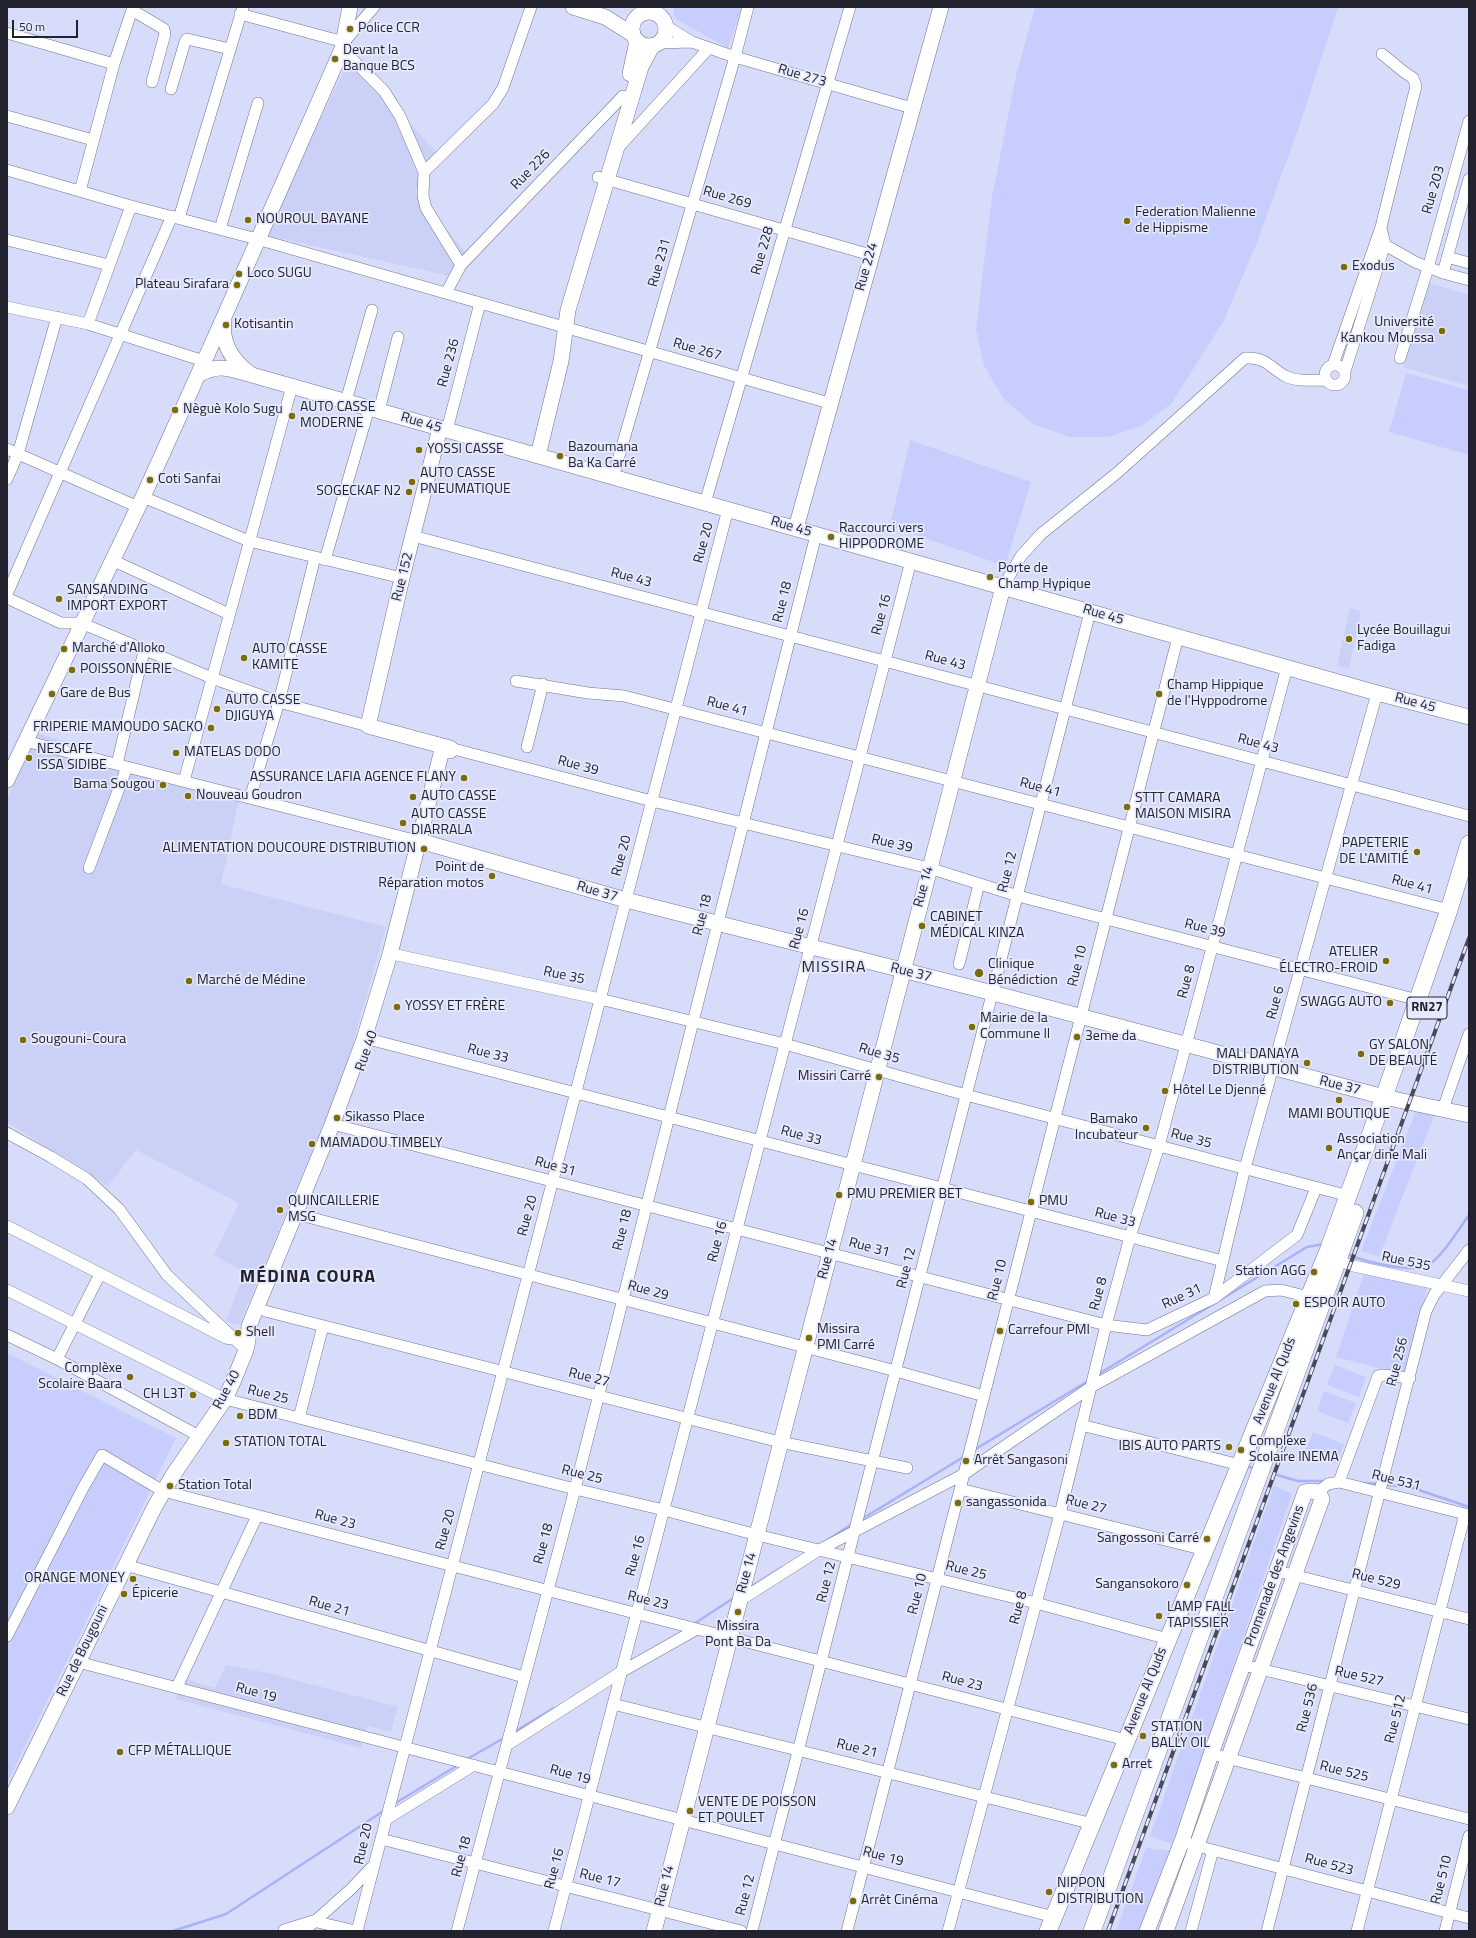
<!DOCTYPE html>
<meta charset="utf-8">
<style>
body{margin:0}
#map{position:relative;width:1476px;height:1938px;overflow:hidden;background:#d8dcfb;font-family:"Titillium Web",sans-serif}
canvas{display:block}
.frame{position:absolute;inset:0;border:8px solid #22232f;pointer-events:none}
.scale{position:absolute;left:12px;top:20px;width:66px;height:18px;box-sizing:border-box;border:2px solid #22232f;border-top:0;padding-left:5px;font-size:12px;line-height:14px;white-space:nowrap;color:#22232f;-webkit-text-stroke:3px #e7eafd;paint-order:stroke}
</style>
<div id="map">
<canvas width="1476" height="1938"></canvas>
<div class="frame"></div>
<div class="scale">50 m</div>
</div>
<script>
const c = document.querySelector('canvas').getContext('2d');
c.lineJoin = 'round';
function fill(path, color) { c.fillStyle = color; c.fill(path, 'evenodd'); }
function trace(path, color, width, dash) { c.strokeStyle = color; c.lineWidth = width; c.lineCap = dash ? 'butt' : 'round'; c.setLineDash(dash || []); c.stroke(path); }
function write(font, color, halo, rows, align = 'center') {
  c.font = font + ' "Titillium Web",sans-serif'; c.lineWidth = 3.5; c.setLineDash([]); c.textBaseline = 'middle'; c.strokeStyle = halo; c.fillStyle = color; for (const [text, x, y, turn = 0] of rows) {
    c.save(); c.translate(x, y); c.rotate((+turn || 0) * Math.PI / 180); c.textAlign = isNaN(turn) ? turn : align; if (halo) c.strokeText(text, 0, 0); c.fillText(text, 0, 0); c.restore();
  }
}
const built = new Path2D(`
 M350,58L439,155L415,191L465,252L455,277L264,235Z
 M1429,283L1469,295V386L1403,367Z
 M1350,608L1361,611L1349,669L1337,666Z
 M37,733L194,784L240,795L221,884L386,927L343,1078L239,1325L226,1321L244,1272L214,1255L239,1203L136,1150L108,1186L7,1122V799Z
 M226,1665L268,1673L398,1707L391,1732L367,1726L361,1748L176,1699L182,1678L215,1688Z`);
const green = new Path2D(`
 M674,7H742L728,48L677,20L674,15Z
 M1035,7H1338L1300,124L1256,245L1224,320L1172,403L1143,425L1108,437H1069L1033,424L1004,399L984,366L976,329L992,197L1016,76Z
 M1406,373L1469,390V455L1389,432Z
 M910,440L1031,482L1005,566L890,526Z
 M1418,1106L1436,1111L1379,1257L1361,1251Z
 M1365,1270L1428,1285L1404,1375L1336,1357Z
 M7,1353L176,1438L7,1783Z
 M1335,1365L1366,1377L1359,1397L1327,1385Z
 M1324,1391L1356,1403L1348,1423L1317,1411Z
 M1313,1432L1344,1444L1337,1464L1305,1452Z
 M1274,1486L1292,1494L1172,1844L1150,1836Z
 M1146,1848L1169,1851L1140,1931H1116Z`);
const stream = new Path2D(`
 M1347,1254C1362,1261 1413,1274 1428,1265C1443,1256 1458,1230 1469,1215
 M1097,1375L1307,1247L1324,1244
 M974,1450L1088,1381
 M1246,1466L1256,1469
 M1277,1475L1298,1481H1326
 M1365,1483L1378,1484
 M1385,1485L1410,1487L1469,1507
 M862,1519L965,1456
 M826,1541L852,1524
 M749,1588L782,1567
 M694,1624L735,1597
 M514,1732L554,1708
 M467,1759L504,1738
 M394,1804L458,1765
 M173,1931L226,1914L385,1810`);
const street = new Path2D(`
 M132,10L164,29L165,34L152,82
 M240,14L344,42L374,7
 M666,26L692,42L735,57L912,108
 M7,33L114,64
 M660,43L691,42
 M342,49L384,91L400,116L424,172L423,196L426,208L461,265
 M171,89L185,42L187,39L230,49
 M7,116L93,140
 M618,148L709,48
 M7,170L131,206L257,239L829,403
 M424,172L493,104L503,88L531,7
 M598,177L871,255
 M80,191L114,64L133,7
 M179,218L243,7
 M220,229L258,103
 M7,240L109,265
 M1378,241L1415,262L1443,273L1469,280
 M1447,257L1469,263
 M1443,273L1469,179
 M446,293L461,265L623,96
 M7,307L88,324L204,361
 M88,324L131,206
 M1400,358L1428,268L1469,121
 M1325 375a10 10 0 1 1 20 0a10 10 0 1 1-20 0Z
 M1333,365L1381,227L1416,86L1413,78L1404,72L1382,54
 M1345,371L1385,244L1381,228
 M346,401L372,310
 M379,411L398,337
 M447,430L480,303
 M7,449L138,507
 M613,477L735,57L748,7
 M7,479L18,454L57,317
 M143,497L249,541L402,578
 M705,503L850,7
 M413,536L1469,816
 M112,560L229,614
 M325,560L369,408
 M1003,587L1021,556L1041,534L1117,473L1245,358C1266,357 1268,366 1285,376C1297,382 1313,380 1326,380
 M7,594L172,216
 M7,598L61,623H81L212,678L279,702L368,726
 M516,681L588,693L624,696L1449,910
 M25,741L426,843
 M527,747L543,684
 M450,748L652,801L929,868L1018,896L1418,1000
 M117,764L144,651
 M184,781L292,386
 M250,798L279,702L315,557
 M89,868L127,767
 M397,955L600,999L785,1044L966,1095L1349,1196
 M959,964L979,884
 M372,1040L1223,1261
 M1443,1109L1469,1034
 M340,1126L1106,1325L1147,1330L1214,1298L1297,1235L1316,1188
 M7,1133L51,1157L87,1179L119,1209L167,1275L246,1350
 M304,1216L896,1371L984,1396
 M7,1226L226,1338L231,1339
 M1338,1259L1349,1265L1469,1291
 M7,1290L225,1399L575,1489L664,1510L757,1535L1036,1603L1168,1639
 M1214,1298L1245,1168L1377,693
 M265,1311L780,1442L907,1468
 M7,1335L57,1359L199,1436
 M57,1359L100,1274
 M299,1418L323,1326
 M1081,1425L1240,1465
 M1339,1482L1378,1376L1383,1375L1410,1378
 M960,1489L1205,1550
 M1318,1492L1328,1484L1339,1482L1469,1515
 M125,1565L524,1677
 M1277,1571L1469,1619
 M739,1601L819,1550L964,1474L1091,1387L1265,1291L1281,1290L1309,1297
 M7,1636L83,1488L102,1455L163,1491L1126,1740
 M78,1662L1054,1917
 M1243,1665L1469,1719
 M177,1687L257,1516
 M613,1704L1093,1824
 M507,1745L621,1672L697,1629
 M1211,1754L1469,1819
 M385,1820L474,1765
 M381,1839L741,1931
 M1190,1844L1469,1918
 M284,1930L313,1921L356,1931
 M304,1931L351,1889L373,1866
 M357,1931L728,509
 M457,1931L575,1489L816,535
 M554,1931L911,561
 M752,1931L1090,612
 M847,1931L1178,637
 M948,1931L1060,1514L1106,1325L1130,1237L1159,1146L1287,667
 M1191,1931L1213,1850
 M1267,1931L1426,1311L1434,1295L1469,1250
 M1357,1931L1465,1514
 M1445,1931L1469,1836`);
const secondary = new Path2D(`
 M573,7L605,17L632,34
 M632 29a17 17 0 1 1 34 0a17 17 0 1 1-34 0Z
 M630,74L637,41
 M224,321C221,343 232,360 249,373
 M198,375C220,363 229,369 252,375L1377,693L1469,717
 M440,428L402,578L368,726L450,748V751
 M538,456L561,361L568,310L641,67L652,46
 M796,528L941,7
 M7,780L143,497L224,317L342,49L350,7
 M427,843L626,900L993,993L1384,1097L1469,1115
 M7,1807L154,1508L173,1475L225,1399L233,1382L246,1350L248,1340L249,1326L332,1125L364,1039L390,954L443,746
 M654,1931L1003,587
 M1147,1931L1182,1841L1211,1754L1305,1492L1311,1491L1318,1492L1322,1499L1166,1931`);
const primary = new Path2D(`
 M1048,1931L1328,1251L1384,1097L1449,910L1469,844
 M1092,1931L1355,1213`);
const rail = new Path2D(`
 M1108,1931L1469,938`);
const markers = [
 [350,29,4,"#7c6c07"],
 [335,59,4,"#7c6c07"],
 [248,220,4,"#7c6c07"],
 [1127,221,4,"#7c6c07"],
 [1344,267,4,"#7c6c07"],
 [239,274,4,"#7c6c07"],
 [237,285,4,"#7c6c07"],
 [226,325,4,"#7c6c07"],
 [1442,331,4,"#7c6c07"],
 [175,410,4,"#7c6c07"],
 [292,416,4,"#7c6c07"],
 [419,450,4,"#7c6c07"],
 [560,456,4,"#7c6c07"],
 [150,480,4,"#7c6c07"],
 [412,482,4,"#7c6c07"],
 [409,492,4,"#7c6c07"],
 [831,537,4,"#7c6c07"],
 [990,577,4,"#7c6c07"],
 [59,599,4,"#7c6c07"],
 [1349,639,4,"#7c6c07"],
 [64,649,4,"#7c6c07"],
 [244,658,4,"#7c6c07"],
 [72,670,4,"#7c6c07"],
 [52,694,4,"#7c6c07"],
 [1159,694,4,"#7c6c07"],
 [217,709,4,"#7c6c07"],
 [211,728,4,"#7c6c07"],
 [176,753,4,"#7c6c07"],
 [29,758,4,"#7c6c07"],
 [464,778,4,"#7c6c07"],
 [163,785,4,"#7c6c07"],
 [188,796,4,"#7c6c07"],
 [413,797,4,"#7c6c07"],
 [1127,807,4,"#7c6c07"],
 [403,823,4,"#7c6c07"],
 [424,849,4,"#7c6c07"],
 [1417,852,4,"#7c6c07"],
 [492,876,4,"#7c6c07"],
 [922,926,4,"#7c6c07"],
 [1386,961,4,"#7c6c07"],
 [979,973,5,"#7c6c07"],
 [189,981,4,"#7c6c07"],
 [1390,1003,4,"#7c6c07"],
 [397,1007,4,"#7c6c07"],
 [972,1027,4,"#7c6c07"],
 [1077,1037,4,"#7c6c07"],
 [23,1040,4,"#7c6c07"],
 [1361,1054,4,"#7c6c07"],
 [1307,1063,4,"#7c6c07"],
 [879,1077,4,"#7c6c07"],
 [1165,1091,4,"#7c6c07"],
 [1339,1100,4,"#7c6c07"],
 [337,1118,4,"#7c6c07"],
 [1146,1128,4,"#7c6c07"],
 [312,1144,4,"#7c6c07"],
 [1329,1148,4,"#7c6c07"],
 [839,1195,4,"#7c6c07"],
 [1031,1202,4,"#7c6c07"],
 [280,1210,4,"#7c6c07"],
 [1314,1272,4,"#7c6c07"],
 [1296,1304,4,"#7c6c07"],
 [1000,1331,4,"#7c6c07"],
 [238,1333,4,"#7c6c07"],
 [809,1338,4,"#7c6c07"],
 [130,1377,4,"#7c6c07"],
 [193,1395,4,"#7c6c07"],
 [240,1416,4,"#7c6c07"],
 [226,1443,4,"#7c6c07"],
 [1229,1447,4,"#7c6c07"],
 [1241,1450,4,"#7c6c07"],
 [966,1461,4,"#7c6c07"],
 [170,1486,4,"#7c6c07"],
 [958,1503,4,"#7c6c07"],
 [1207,1539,4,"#7c6c07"],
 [133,1579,4,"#7c6c07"],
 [1187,1585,4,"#7c6c07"],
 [124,1594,4,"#7c6c07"],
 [738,1612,4,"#7c6c07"],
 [1159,1616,4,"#7c6c07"],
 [1143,1736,4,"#7c6c07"],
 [120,1752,4,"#7c6c07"],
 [1114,1765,4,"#7c6c07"],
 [690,1811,4,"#7c6c07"],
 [1049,1892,4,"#7c6c07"],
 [853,1901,4,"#7c6c07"]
];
const shields = [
 [1427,1008,40]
];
const shieldNames = [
 ["RN27",1427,1008]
];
const poiNames = [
 ["Police CCR",358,29],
 ["Devant la",343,51],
 ["Banque BCS",343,67],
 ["Federation Malienne",1135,213],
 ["de Hippisme",1135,229],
 ["NOUROUL BAYANE",256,220],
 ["Exodus",1352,267],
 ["Loco SUGU",247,274],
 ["Plateau Sirafara",229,285,"right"],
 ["Université",1434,323,"right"],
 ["Kankou Moussa",1434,339,"right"],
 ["Kotisantin",234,325],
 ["AUTO CASSE",300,408],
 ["MODERNE",300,424],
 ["Nèguè Kolo Sugu",183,410],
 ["Bazoumana",568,448],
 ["Ba Ka Carré",568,464],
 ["YOSSI CASSE",427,450],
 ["AUTO CASSE",420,474],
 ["PNEUMATIQUE",420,490],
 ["Coti Sanfai",158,480],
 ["SOGECKAF N2",401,492,"right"],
 ["Raccourci vers",839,529],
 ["HIPPODROME",839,545],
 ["Porte de",998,569],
 ["Champ Hypique",998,585],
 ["SANSANDING",67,591],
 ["IMPORT EXPORT",67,607],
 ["Lycée Bouillagui",1357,631],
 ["Fadiga",1357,647],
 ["Marché d'Alloko",72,649],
 ["AUTO CASSE",252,650],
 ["KAMITE",252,666],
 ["POISSONNERIE",80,670],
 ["Champ Hippique",1167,686],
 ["de l'Hyppodrome",1167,702],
 ["Gare de Bus",60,694],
 ["AUTO CASSE",225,701],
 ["DJIGUYA",225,717],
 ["FRIPERIE MAMOUDO SACKO",203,728,"right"],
 ["NESCAFE",37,750],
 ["ISSA SIDIBE",37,766],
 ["MATELAS DODO",184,753],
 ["ASSURANCE LAFIA AGENCE FLANY",456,778,"right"],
 ["Bama Sougou",155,785,"right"],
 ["Nouveau Goudron",196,796],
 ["AUTO CASSE",421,797],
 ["STTT CAMARA",1135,799],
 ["MAISON MISIRA",1135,815],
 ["AUTO CASSE",411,815],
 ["DIARRALA",411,831],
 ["PAPETERIE",1409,844,"right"],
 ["DE L'AMITIÉ",1409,860,"right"],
 ["ALIMENTATION DOUCOURE DISTRIBUTION",416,849,"right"],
 ["Point de",484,868,"right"],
 ["Réparation motos",484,884,"right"],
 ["CABINET",930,918],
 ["MÉDICAL KINZA",930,934],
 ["ATELIER",1378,953,"right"],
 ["ÉLECTRO-FROID",1378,969,"right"],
 ["Clinique",988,965],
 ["Bénédiction",988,981],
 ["Marché de Médine",197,981],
 ["SWAGG AUTO",1382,1003,"right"],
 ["YOSSY ET FRÈRE",405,1007],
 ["Mairie de la",980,1019],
 ["Commune II",980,1035],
 ["3eme da",1085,1037],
 ["Sougouni-Coura",31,1040],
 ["GY SALON",1369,1046],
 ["DE BEAUTÉ",1369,1062],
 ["MALI DANAYA",1299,1055,"right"],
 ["DISTRIBUTION",1299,1071,"right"],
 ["Missiri Carré",871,1077,"right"],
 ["Hôtel Le Djenné",1173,1091],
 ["MAMI BOUTIQUE",1339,1115,"center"],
 ["Sikasso Place",345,1118],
 ["Bamako",1138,1120,"right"],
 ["Incubateur",1138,1136,"right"],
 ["Association",1337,1140],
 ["Ançar dine Mali",1337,1156],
 ["MAMADOU TIMBELY",320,1144],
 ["PMU PREMIER BET",847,1195],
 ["QUINCAILLERIE",288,1202],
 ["MSG",288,1218],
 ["PMU",1039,1202],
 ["Station AGG",1306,1272,"right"],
 ["ESPOIR AUTO",1304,1304],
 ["Missira",817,1330],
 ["PMI Carré",817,1346],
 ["Carrefour PMI",1008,1331],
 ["Shell",246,1333],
 ["Complèxe",122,1369,"right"],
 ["Scolaire Baara",122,1385,"right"],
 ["CH L3T",185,1395,"right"],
 ["BDM",248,1416],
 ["Complexe",1249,1442],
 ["Scolaire INEMA",1249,1458],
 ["STATION TOTAL",234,1443],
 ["IBIS AUTO PARTS",1221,1447,"right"],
 ["Arrêt Sangasoni",974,1461],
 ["Station Total",178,1486],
 ["sangassonida",966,1503],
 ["Sangossoni Carré",1199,1539,"right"],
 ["ORANGE MONEY",125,1579,"right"],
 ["Sangansokoro",1179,1585,"right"],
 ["Épicerie",132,1594],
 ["LAMP FALL",1167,1608],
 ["TAPISSIER",1167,1624],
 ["Missira",738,1627,"center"],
 ["Pont Ba Da",738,1643,"center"],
 ["STATION",1151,1728],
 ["BALLY OIL",1151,1744],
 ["CFP MÉTALLIQUE",128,1752],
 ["Arret",1122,1765],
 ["VENTE DE POISSON",698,1803],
 ["ET POULET",698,1819],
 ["NIPPON",1057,1884],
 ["DISTRIBUTION",1057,1900],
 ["Arrêt Cinéma",861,1901]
];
const streetNames = [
 ["Rue 273",802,76,16],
 ["Rue 226",531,170,-46],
 ["Rue 203",1434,190,-74],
 ["Rue 269",727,198,16],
 ["Rue 228",763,251,-74],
 ["Rue 231",660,263,-74],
 ["Rue 224",867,267,-74],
 ["Rue 267",697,350,16],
 ["Rue 236",449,363,-75],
 ["Rue 45",421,423,16],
 ["Rue 45",791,527,16],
 ["Rue 20",704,543,-75],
 ["Rue 152",403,577,-76],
 ["Rue 43",631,578,15],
 ["Rue 18",783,602,-76],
 ["Rue 16",882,615,-75],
 ["Rue 45",1103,615,16],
 ["Rue 43",945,661,15],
 ["Rue 45",1415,703,15],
 ["Rue 41",727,707,15],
 ["Rue 43",1258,744,15],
 ["Rue 39",578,766,15],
 ["Rue 41",1040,788,15],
 ["Rue 39",892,844,13],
 ["Rue 20",622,856,-75],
 ["Rue 12",1008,872,-76],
 ["Rue 41",1412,885,15],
 ["Rue 14",924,887,-75],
 ["Rue 37",597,892,16],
 ["Rue 18",703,915,-76],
 ["Rue 16",800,929,-75],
 ["Rue 39",1205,929,14],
 ["Rue 10",1078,966,-76],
 ["Rue 37",911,973,14],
 ["Rue 35",564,976,12],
 ["Rue 8",1187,982,-75],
 ["Rue 6",1276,1003,-75],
 ["Rue 40",367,1051,-71],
 ["Rue 33",488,1054,14],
 ["Rue 35",879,1054,16],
 ["Rue 37",1340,1086,14],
 ["Rue 33",801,1136,15],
 ["Rue 35",1191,1139,15],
 ["Rue 31",555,1167,15],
 ["Rue 20",528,1216,-75],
 ["Rue 33",1115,1218,15],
 ["Rue 18",623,1230,-76],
 ["Rue 16",718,1242,-75],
 ["Rue 31",869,1248,15],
 ["Rue 14",828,1259,-75],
 ["Rue 535",1406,1262,12],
 ["Rue 12",907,1268,-76],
 ["Rue 10",998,1280,-76],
 ["Rue 29",648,1291,15],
 ["Rue 8",1099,1294,-75],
 ["Rue 31",1182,1297,-25],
 ["Rue 256",1398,1362,-76],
 ["Rue 27",589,1378,14],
 ["Avenue Al Quds",1275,1381,-68],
 ["Rue 40",227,1390,-62],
 ["Rue 25",268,1395,14],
 ["Rue 25",582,1475,14],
 ["Rue 531",1396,1481,14],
 ["Rue 27",1086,1505,14],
 ["Rue 23",335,1520,15],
 ["Rue 20",446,1530,-75],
 ["Rue 18",544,1544,-75],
 ["Rue 16",636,1556,-75],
 ["Rue 25",966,1571,14],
 ["Rue 14",747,1573,-75],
 ["Promenade des Angevins",1275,1576,-70],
 ["Rue 529",1376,1580,14],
 ["Rue 12",827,1582,-76],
 ["Rue 10",918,1594,-76],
 ["Rue 23",648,1601,14],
 ["Rue 21",329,1607,16],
 ["Rue 8",1019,1608,-75],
 ["Rue de Bougouni",83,1651,-64],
 ["Rue 527",1359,1677,13],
 ["Rue 23",962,1682,15],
 ["Avenue Al Quds",1146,1691,-68],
 ["Rue 19",256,1693,15],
 ["Rue 536",1308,1708,-76],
 ["Rue 512",1396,1719,-76],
 ["Rue 21",857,1749,14],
 ["Rue 525",1344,1772,14],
 ["Rue 19",570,1775,15],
 ["Rue 20",364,1844,-77],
 ["Rue 18",462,1857,-75],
 ["Rue 19",883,1857,15],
 ["Rue 523",1329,1865,15],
 ["Rue 16",555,1869,-75],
 ["Rue 17",600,1879,14],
 ["Rue 510",1442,1880,-76],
 ["Rue 14",665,1886,-76],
 ["Rue 12",746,1895,-76]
];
const quarterNames = [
 ["MISSIRA",834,968]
];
const districtNames = [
 ["MÉDINA COURA",308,1278]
];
fill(built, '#cbd0f6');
fill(green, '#c7cdfd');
trace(stream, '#a9b1f9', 2.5);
trace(street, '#707490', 12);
trace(secondary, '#707490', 16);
trace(primary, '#707490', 18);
trace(street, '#fff', 11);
trace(secondary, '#fff', 15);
trace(primary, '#fff', 17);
trace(rail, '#484959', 4);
trace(rail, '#e7eafd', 2.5, [8]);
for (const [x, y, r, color] of markers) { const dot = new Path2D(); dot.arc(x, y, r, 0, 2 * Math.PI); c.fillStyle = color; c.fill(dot); trace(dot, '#e7eafd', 1.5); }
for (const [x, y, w] of shields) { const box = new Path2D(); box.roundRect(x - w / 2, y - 11, w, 22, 3); c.fillStyle = '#e7eafd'; c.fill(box); trace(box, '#22232f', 1); }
write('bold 13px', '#22232f', null, shieldNames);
write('14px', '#22232f', '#e7eafd', poiNames, 'left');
write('14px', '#22232f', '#e7eafd', streetNames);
c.letterSpacing = '1px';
write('16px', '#22232f', '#e7eafd', quarterNames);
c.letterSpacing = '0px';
c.letterSpacing = '1px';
write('bold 18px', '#22232f', '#e7eafd', districtNames);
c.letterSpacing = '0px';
</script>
